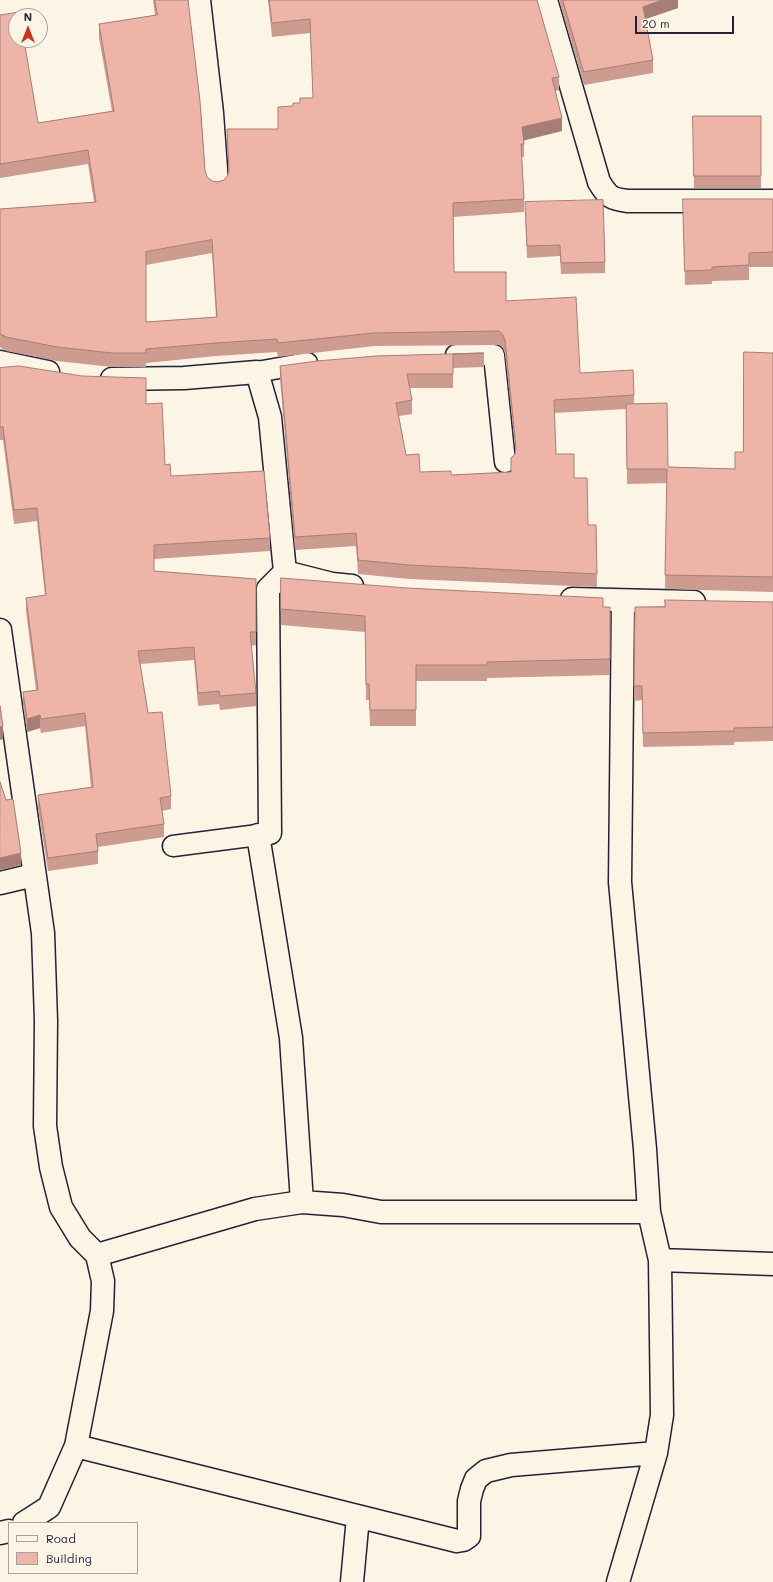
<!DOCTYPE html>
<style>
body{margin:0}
#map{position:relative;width:773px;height:1582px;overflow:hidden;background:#fcf5e5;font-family:Mali,sans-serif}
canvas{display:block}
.legend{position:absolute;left:8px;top:1522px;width:130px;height:52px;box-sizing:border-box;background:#fcf5e5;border:1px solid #a5a1a1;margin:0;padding:5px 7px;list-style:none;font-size:12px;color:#22223b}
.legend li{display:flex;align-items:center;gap:8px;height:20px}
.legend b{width:20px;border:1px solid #a5a1a1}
.north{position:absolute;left:8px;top:8px;width:40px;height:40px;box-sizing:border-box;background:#fcf5e5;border:1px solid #a5a1a1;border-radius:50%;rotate:0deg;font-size:11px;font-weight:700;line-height:16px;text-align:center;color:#22223b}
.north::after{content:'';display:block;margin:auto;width:14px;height:18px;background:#c8321e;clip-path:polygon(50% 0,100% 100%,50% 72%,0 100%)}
.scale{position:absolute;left:635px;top:16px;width:99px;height:18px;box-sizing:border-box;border:2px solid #22223b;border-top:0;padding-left:5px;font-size:12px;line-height:14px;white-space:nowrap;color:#22223b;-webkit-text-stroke:3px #fcf5e5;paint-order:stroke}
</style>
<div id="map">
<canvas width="773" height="1582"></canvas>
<ul class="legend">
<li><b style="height:5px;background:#fcf5e5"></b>Road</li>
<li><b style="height:11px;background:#eeb4a8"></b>Building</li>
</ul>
<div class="north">N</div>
<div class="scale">20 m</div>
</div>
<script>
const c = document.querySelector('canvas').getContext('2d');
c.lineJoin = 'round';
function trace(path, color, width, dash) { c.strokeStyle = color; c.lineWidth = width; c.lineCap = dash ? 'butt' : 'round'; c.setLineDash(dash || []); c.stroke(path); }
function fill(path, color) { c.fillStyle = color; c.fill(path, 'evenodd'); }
const lane = new Path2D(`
 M456,355H494L505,462
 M257,372L307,363
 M173,846L258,835`);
const street = new Path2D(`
 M199,0L212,113L217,183
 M546,0L599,182C608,197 611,199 628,201H773
 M0,362L48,372
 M112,379L184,378L257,372L270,417L285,572L332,584L352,586
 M285,572L268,589L270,833L258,835L291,1038L302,1202
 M572,599L694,602
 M0,630L43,933L46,1021L45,1126L51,1167L61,1207L80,1238L97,1255L103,1281L102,1311L76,1446L49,1507L24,1523
 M0,883L34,875
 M97,1255L255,1209L302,1202L343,1205L381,1212H649
 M660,1260L773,1264
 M76,1446L457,1541L463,1540L469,1536V1501L472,1489L476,1479L486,1471L511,1465L656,1453
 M0,1533L9,1531
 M352,1582L358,1517
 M618,1582L656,1453L662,1415L660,1260L649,1212L645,1149L620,882L623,601`);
const wall = new Path2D(`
 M153,0H188L205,170L207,177L212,181L218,182L224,180L228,175L229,173L227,143V129H278L293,106L313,98L310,33L272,37L268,0H537L559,77V90L555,91L562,131L524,140V157H521L524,199V212L453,217L454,272L506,301L580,373L634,395V404L668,467L735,469L743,452L773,353V592L665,589L667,483L627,484L626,409L554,413L556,454L574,478L588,525H596L597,587L409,579L358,574L356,546L295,550L280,379V366L376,356L484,353V367L453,368V388H409L412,400V414L399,416L406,455L420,472L451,475L511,472V458L515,454L516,452L505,354L503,348L499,345L374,346L278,357L277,352L216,356L146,363V367H112L57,361L6,351L0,347V209L94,202L88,164L0,178V15L38,123L112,111L99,38V24L155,15ZM212,253L216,317L146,322V265Z
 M559,0H678V8L645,19L653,60V73L584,85Z
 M693,116H761V188H694Z
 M773,199V267H749V280L712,281V284L685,285L683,214Z
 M525,213L605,262V273L561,274L560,256L527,258Z
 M0,368L146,404L165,465L171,476L270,538V551L154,559V571L256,579V645L251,646L256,693V706L220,710L219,704L198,706L194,660L140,664L148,713L171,796V809L162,811L164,824V837L98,847V864L48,871L38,808V795L91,787L85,726L41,733L40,728L27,732L23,705V692L36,690L26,611V598L45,595L37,521L14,524L3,440H0Z
 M281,578L603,607H610V675L487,678V681H416V726H370L369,700H366L365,632L281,625Z
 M773,602V741L734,742V745L643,747L642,700L634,701L635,607Z`);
const shadedWall = new Path2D(`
 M662,0H678V8L643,20V7Z
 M562,118V131L522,141V127Z
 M40,715V728L27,732V719Z
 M3,726V739L0,740V727Z
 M21,853V865L0,870V858Z`);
const building = new Path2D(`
 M155,0H188L200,101L205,170L207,177L212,181L218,182L224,180L228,175L229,169L227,129H278V107L293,106V103H300V98H313L310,19L272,23L269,0H537L559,77L552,78L562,118L522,127L524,144H521L524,199L453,203L454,272H506V301L576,297L580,373L633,370L634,395L554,400L556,454H574V478H587L588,525H596L597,574L409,565L358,560L356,533L295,537L280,366L317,361L376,356L484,353L453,354V374H407L412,400L396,403L406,455L419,454L420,472L451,471V475L511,472V458L515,454L516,447L505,340L503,335L499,331L374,333L278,343L277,339L216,343L146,349V353H112L57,347L6,337L0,334V209L96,202L88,150L0,164V15L19,12L20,16H16V40H24L38,123L114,111L99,24L157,15ZM212,240L217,317L146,322V252Z
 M563,0H662L643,7L653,60L584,72Z
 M693,116H761V176H694Z
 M683,199H773V252L749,253V265L712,267V270L685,271Z
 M603,200L605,262L561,263L560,245L527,246L525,202Z
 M744,352L773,353V577L665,575L667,469H627L626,404L667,403L668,467L735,469V452H743Z
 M19,366L82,376L146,378V404L162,403L165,465L170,464L171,476L264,471L270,538L154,545V571L256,579V632H250L256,693L220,696L219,691L198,693L194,647L138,651L148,713L162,712L171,796L160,798L164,824L96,834L98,851L48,858L38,795L93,787L85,713L41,719L40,715L27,719L23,692L38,690L26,598L46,595L37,508L14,510L3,427H0V368Z
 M281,578L407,588L603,598V607H610V659L487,662V665H416V710H370L369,684H366L365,616L281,609Z
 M665,600L773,602V727L734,728V731L643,733L642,686H634L635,607H665Z
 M0,706L3,726L0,727Z
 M0,782L6,800L13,799L21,853L0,858Z`);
trace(lane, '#22223b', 23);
trace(street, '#22223b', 25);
trace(lane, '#fcf5e5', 20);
trace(street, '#fcf5e5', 22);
fill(wall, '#cd9b90');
fill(shadedWall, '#a77e76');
fill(building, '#eeb4a8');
trace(building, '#a77e76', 1);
</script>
